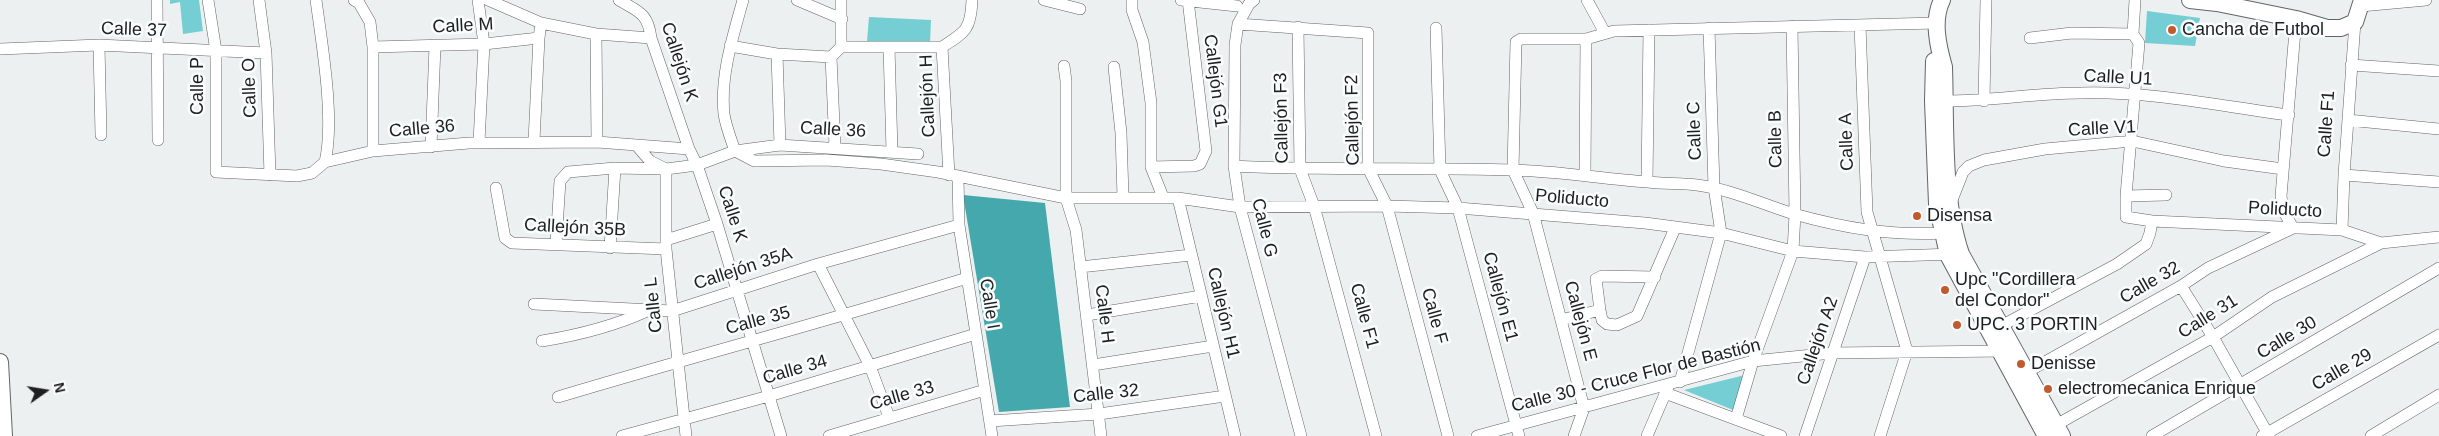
<!DOCTYPE html>
<meta charset="utf-8">
<style>
body{margin:0}
#map{position:relative;width:2439px;height:436px;overflow:hidden;background:#ecf0f0;font-family:Arial,sans-serif}
canvas{display:block}
.north{position:absolute;left:20px;top:366px;width:50px;height:50px;-webkit-text-stroke:4px #f9fdfd;paint-order:stroke;rotate:77deg;font-size:14px;font-weight:700;line-height:20px;text-align:center;color:#1e1f1f}
.north::after{content:'';display:block;margin:auto;width:18px;height:22px;background:#1e1f1f;clip-path:polygon(50% 0,100% 100%,50% 72%,0 100%)}
</style>
<div id="map">
<canvas width="2439" height="436"></canvas>
<div class="north">N</div>
</div>
<script>
const c = document.querySelector('canvas').getContext('2d');
c.lineJoin = 'round';
function fill(path, color) { c.fillStyle = color; c.fill(path, 'evenodd'); }
function trace(path, color, width, dash) { c.strokeStyle = color; c.lineWidth = width; c.lineCap = dash ? 'butt' : 'round'; c.setLineDash(dash || []); c.stroke(path); }
function write(font, color, halo, rows, align = 'center') {
  c.font = font + ' Arial,sans-serif'; c.lineWidth = 5; c.setLineDash([]); c.textBaseline = 'middle'; c.strokeStyle = halo; c.fillStyle = color; for (const [text, x, y, turn = 0] of rows) {
    c.save(); c.translate(x, y); c.rotate((+turn || 0) * Math.PI / 180); c.textAlign = isNaN(turn) ? turn : align; if (halo) c.strokeText(text, 0, 0); c.fillText(text, 0, 0); c.restore();
  }
}
const green = new Path2D(`
 M170,0H199L203,31L183,34L180,2L170,4Z
 M2147,11L2200,18L2195,46L2145,43Z
 M869,17L931,20L930,44L867,41Z
 M1745,375L1733,410L1684,390Z`);
const water = new Path2D(`
 M963,195L1045,203L1070,407L999,412Z`);
const street = new Path2D(`
 M157,0L158,140
 M208,0L216,51V172L297,176L312,173L325,162L373,151L469,143L597,142L689,149
 M259,0L266,53L270,175
 M316,0C322,45 335,119 325,162
 M354,0L359,3L370,22L373,47V151
 M478,0L484,44L479,142
 M488,0L541,23
 M619,0C639,12 648,13 651,38L689,149L697,165L717,224L781,436
 M743,0C733,36 720,76 724,114C726,127 731,139 735,151L754,161L826,160L881,164L938,172L1066,198H1178L1240,207L1387,206L1458,208L1645,223L1721,233L1793,251L1865,257L1954,254
 M797,0L842,19
 M1044,0L1080,9
 M1132,0V10L1143,42L1151,103V167L1163,197
 M1181,0L1237,6
 M1254,0L1249,4L1238,24L1235,45L1234,166L1240,207L1301,436
 M1587,0L1605,33
 M2135,0L2133,34L2139,43L2126,196V217L2152,221L2342,230L2381,243L2439,237
 M2361,6L2426,0
 M1238,24L1368,33V168L1387,206L1448,436
 M1860,25L1867,212L1907,351L1880,436
 M1298,27L1300,169L1314,206L1376,436
 M1436,28L1440,170L1458,208L1519,436
 M596,34L597,142
 M2030,38L2072,33L2133,34
 M99,45L101,135
 M730,46L777,54L831,57
 M373,47L484,44L539,38L541,23L596,34L651,38
 M841,47H942
 M841,47V0
 M889,47L892,151
 M0,49L99,45L266,53
 M777,54L780,145
 M2351,65L2439,71
 M1064,66L1066,81V198L1076,230L1101,436
 M1114,67L1121,133L1123,197
 M1945,101C1991,101 2036,93 2081,93C2151,91 2220,106 2289,115
 M1984,101L1986,0
 M2348,120L2439,129
 M534,141L539,38
 M637,146L650,161L666,169L697,165L735,151L780,145L918,154
 M431,147L435,46
 M835,147L831,57L841,47
 M1234,166C1327,171 1420,167 1513,170C1558,171 1603,179 1648,182C1664,184 1681,183 1697,185C1730,189 1762,204 1794,214C1844,228 1891,236 1943,233
 M1151,167L1194,166L1200,164L1206,151L1188,0
 M1585,174L1586,39
 M949,175L942,47C966,32 971,29 972,0
 M2344,175L2439,182
 M958,177L959,225L992,436
 M1647,182L1649,30
 M496,188L505,238L512,243L666,249
 M2126,196L2166,195
 M1178,198L1235,436
 M1952,200L1963,172L1969,166L1984,160L2045,149L2132,141L2224,161L2283,169
 M2342,230L2344,175L2355,22
 M666,240L717,224
 M556,244L560,181L568,172L615,168L666,169V249L686,436
 M610,248L615,168
 M818,264L870,366L889,417
 M1080,267L1191,255
 M1655,277L1602,276L1596,279L1600,310L1602,320L1607,324L1617,325L1637,316L1675,228
 M2181,286L2213,337L2269,436
 M534,304L672,311L818,264L959,225
 M1087,315L1201,296
 M1561,320L1600,310
 M2001,326L2117,264L2146,244L2150,233L2152,221
 M542,341C579,335 612,327 647,311
 M1093,365L1213,346
 M2027,372L2181,286L2208,268L2293,228L2283,210L2281,196L2296,19
 M1680,382L1721,233L1714,187L1709,28
 M1665,393L1781,436
 M558,397C694,356 832,320 967,278
 M1736,419L1753,361L1793,251L1795,214L1792,26
 M990,421L1099,414L1225,396
 M2056,425L2213,337L2272,297L2381,243
 M622,436L769,396L976,334
 M829,436L985,390
 M1477,436L1753,361L1832,353L2005,351
 M1574,436L1584,408L1533,213L1513,170L1516,42L1521,39H1586L1614,31L1937,23
 M1647,436L1668,387
 M1805,436L1865,257
 M2152,436L2439,268
 M2262,436L2439,335
 M2371,436L2439,395`);
const secondary = new Path2D(`
 M1942,0C1932,20 1938,46 1944,67C1946,126 1942,198 1961,254L2062,436
 M2190,0L2217,3L2296,19L2327,28H2341L2355,22L2362,0
 M1934,61L1933,101L1937,204L1948,255L2046,436
 M0,362L4,436`);
const markers = [
 [2172,30,5,"#c15b2d"],
 [1917,216,5,"#c15b2d"],
 [1945,290,5,"#c15b2d"],
 [1957,325,5,"#c15b2d"],
 [2021,364,5,"#c15b2d"],
 [2048,389,5,"#c15b2d"]
];
const streetNames = [
 ["Calle M",463,26,-3],
 ["Calle 37",134,30,2],
 ["Callejón K",679,62,72],
 ["Calle U1",2118,78,3],
 ["Callejón G1",1215,81,83],
 ["Calle P",198,86,-90],
 ["Calle O",250,88,-92],
 ["Callejón H",928,96,-92],
 ["Callejón F3",1282,118,-91],
 ["Callejón F2",1353,120,-91],
 ["Calle F1",2327,124,-86],
 ["Calle 36",422,129,-5],
 ["Calle V1",2102,129,-3],
 ["Calle 36",833,130,3],
 ["Calle C",1695,131,-92],
 ["Calle B",1776,139,-91],
 ["Calle A",1847,142,-92],
 ["Poliducto",1572,199,5],
 ["Poliducto",2285,210,3],
 ["Calle K",732,214,72],
 ["Callejón 35B",575,228,3],
 ["Calle G",1264,228,76],
 ["Callejón 35A",743,269,-18],
 ["Calle 32",2150,283,-30],
 ["Callejón E1",1500,297,75],
 ["Calle I",989,304,81],
 ["Calle L",654,305,-96],
 ["Callejón H1",1223,313,77],
 ["Calle H",1104,314,83],
 ["Calle F1",1364,316,75],
 ["Calle F",1434,316,75],
 ["Calle 31",2208,317,-32],
 ["Calle 35",758,321,-15],
 ["Callejón E",1580,321,75],
 ["Calle 30",2287,338,-31],
 ["Callejón A2",1818,341,-71],
 ["Calle 34",795,370,-16],
 ["Calle 29",2342,370,-30],
 ["Calle 30 - Cruce Flor de Bastión",1636,376,-14],
 ["Calle 32",1106,394,-6],
 ["Calle 33",902,396,-16]
];
const poiNames = [
 ["Cancha de Futbol",2182,30],
 ["Disensa",1927,216],
 ["Upc \"Cordillera",1955,280],
 ["del Condor\"",1955,301],
 ["UPC. 3 PORTIN",1967,325],
 ["Denisse",2031,364],
 ["electromecanica Enrique",2058,389]
];
fill(green, '#75ced3');
fill(water, '#44a8ad');
trace(street, '#626566', 12);
trace(secondary, '#626566', 18);
trace(street, '#fff', 11);
trace(secondary, '#fff', 16);
for (const [x, y, r, color] of markers) { const dot = new Path2D(); dot.arc(x, y, r, 0, 2 * Math.PI); c.fillStyle = color; c.fill(dot); trace(dot, '#f9fdfd', 2); }
write('18px', '#1e1f1f', '#f9fdfd', streetNames);
write('18px', '#1e1f1f', '#f9fdfd', poiNames, 'left');
</script>
